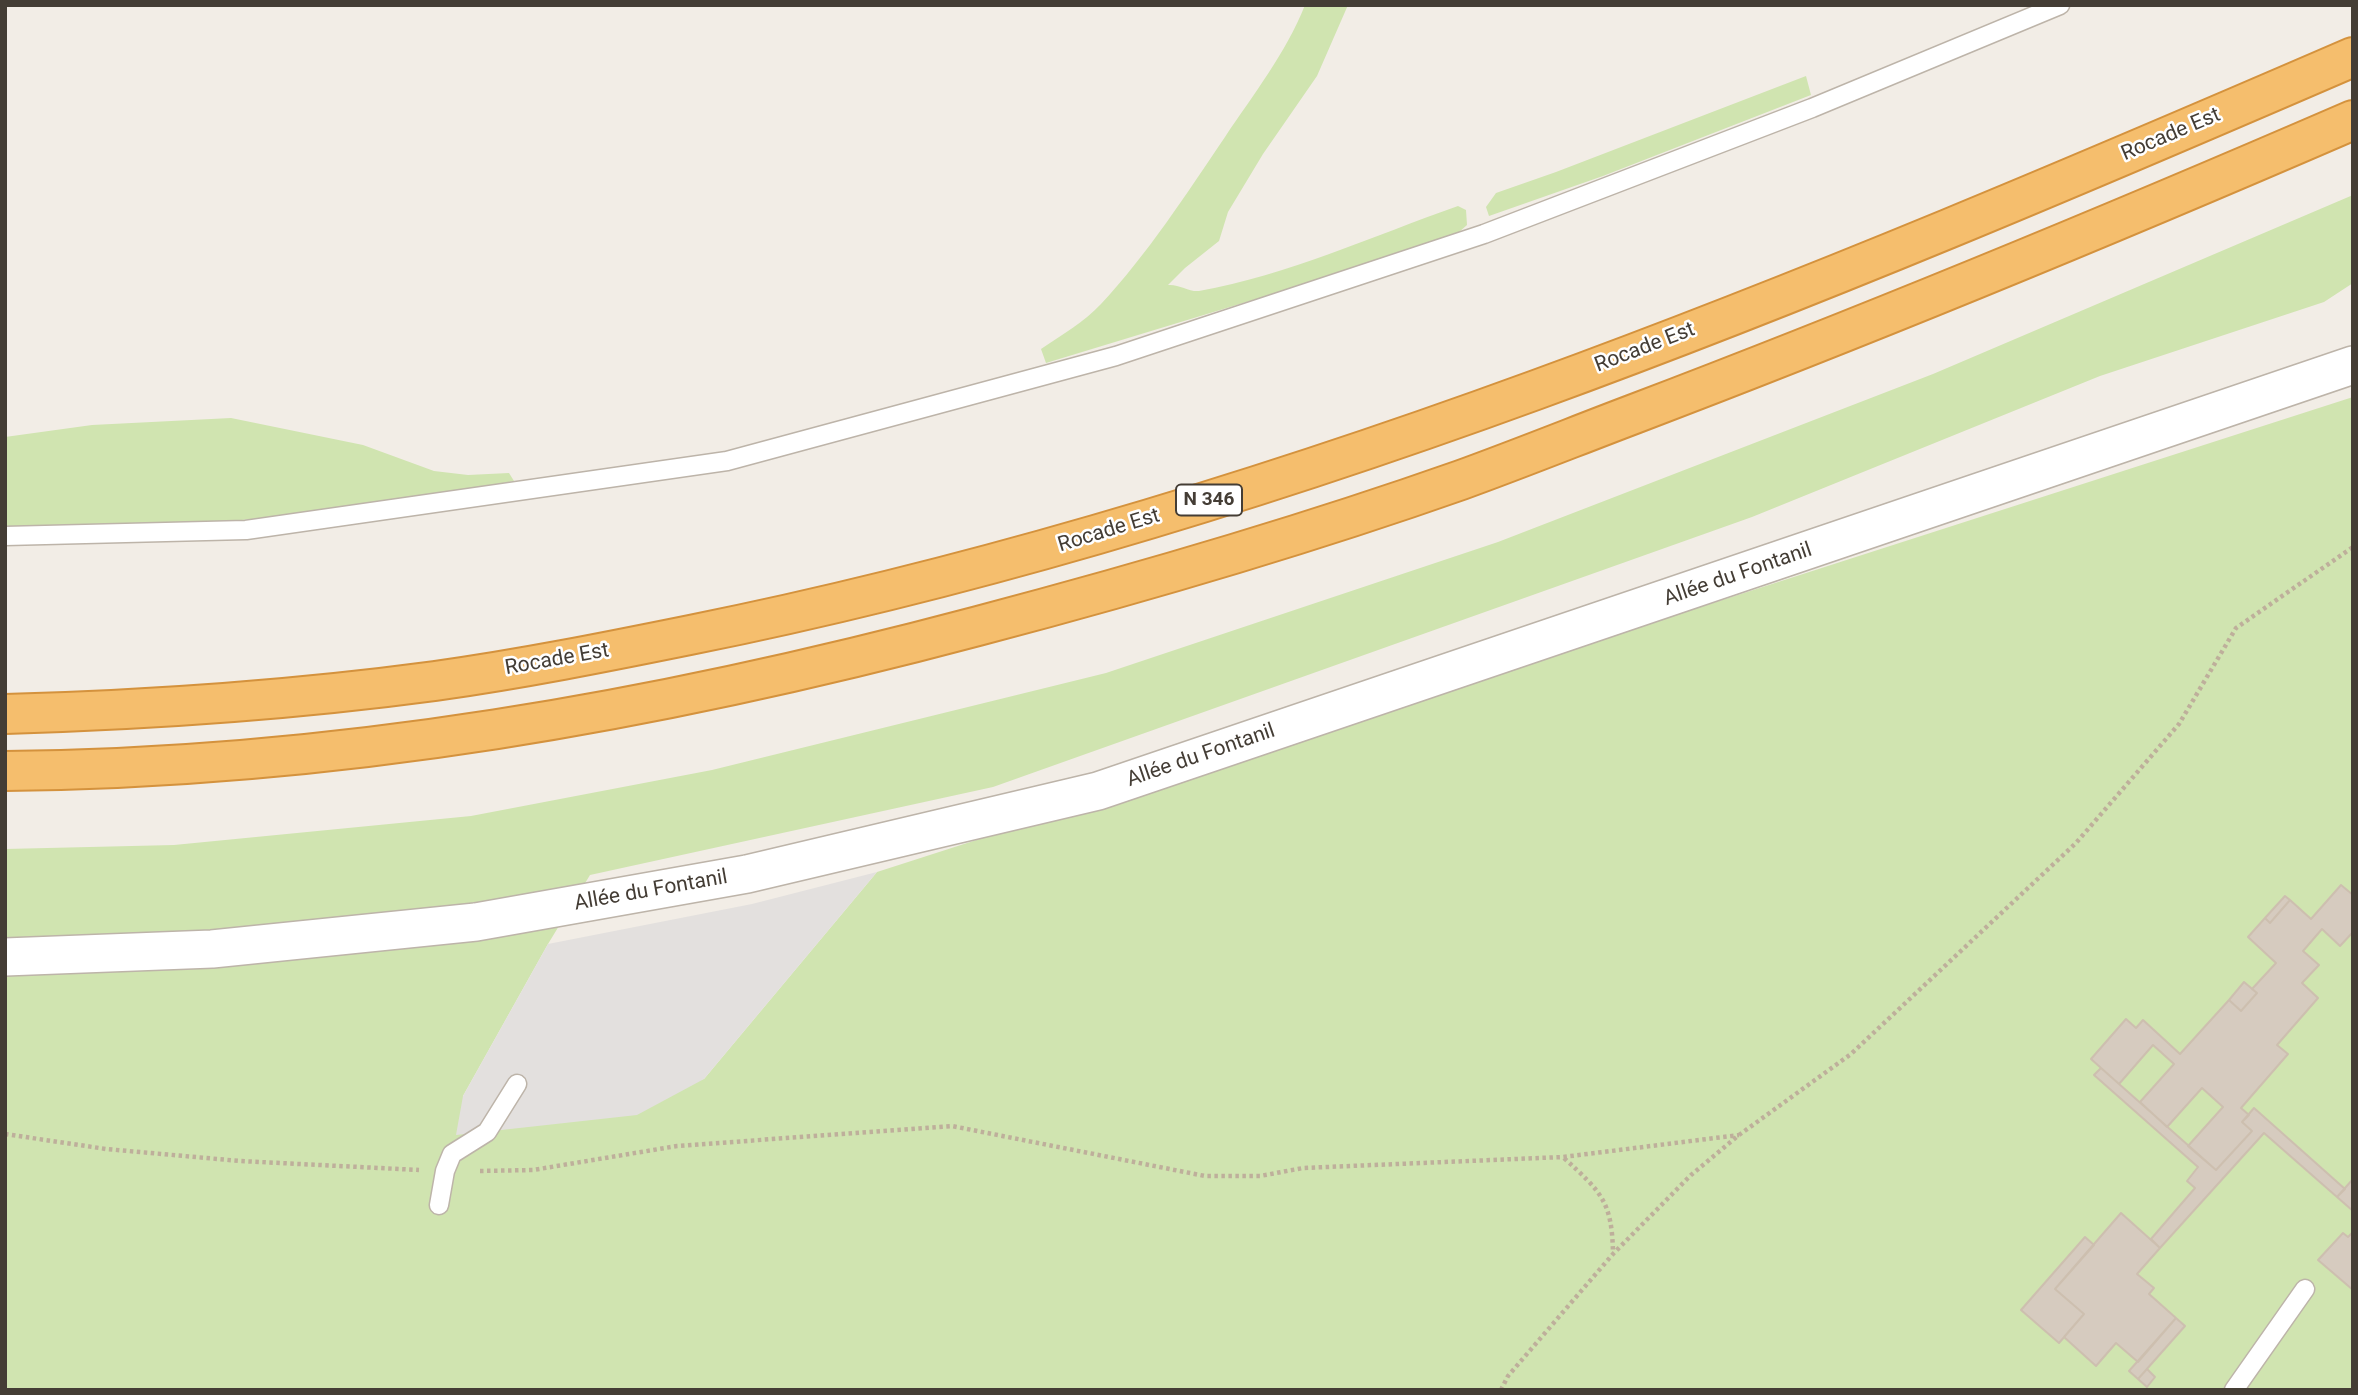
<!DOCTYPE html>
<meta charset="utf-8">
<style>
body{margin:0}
#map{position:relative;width:2358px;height:1395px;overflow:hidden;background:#f2ede6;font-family:Roboto,sans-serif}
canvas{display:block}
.frame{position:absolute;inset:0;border:7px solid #443d35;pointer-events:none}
</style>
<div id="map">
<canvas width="2358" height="1395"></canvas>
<div class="frame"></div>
</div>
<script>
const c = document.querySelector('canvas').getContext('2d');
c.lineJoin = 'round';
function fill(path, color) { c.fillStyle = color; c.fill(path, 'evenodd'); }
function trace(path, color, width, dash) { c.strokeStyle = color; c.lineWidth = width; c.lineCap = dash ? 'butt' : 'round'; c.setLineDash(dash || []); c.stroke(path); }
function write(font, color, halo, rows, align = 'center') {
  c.font = font + ' Roboto,sans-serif'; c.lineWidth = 5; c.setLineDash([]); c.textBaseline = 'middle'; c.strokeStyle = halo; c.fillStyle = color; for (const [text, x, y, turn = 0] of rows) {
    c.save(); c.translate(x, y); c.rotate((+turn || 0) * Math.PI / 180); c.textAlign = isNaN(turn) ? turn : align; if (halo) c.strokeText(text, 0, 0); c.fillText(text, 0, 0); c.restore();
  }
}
const green = new Path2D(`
 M1305,5H1348L1317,76L1263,154L1228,212L1219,241L1185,268L1168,285C1179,284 1189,292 1199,291C1288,275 1373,236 1458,206L1466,210L1467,225L1458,233L1276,293L1046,363L1041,349C1062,335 1084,322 1101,304C1147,255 1187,193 1225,137C1253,95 1286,53 1305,5Z
 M1806,76L1811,95L1603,176L1489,216L1486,207L1496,193L1556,172Z
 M2353,195V283L2324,302L2100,376L1752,517L993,787L590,875L548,944L463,1096L704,1079L877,872L2353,397V1390H5V849L174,845L471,816L712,770L1106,673L1498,542L1933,374Z
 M231,418L363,445L434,471L468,475L509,473L514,481C347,514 176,531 5,529V437L92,425Z`);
const parking = new Path2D(`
 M877,872L704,1079L637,1115L456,1135L463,1096L548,944L752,904Z`);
const building = new Path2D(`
 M2341,885L2353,895V932L2340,946L2322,929L2303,951L2319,965L2302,983L2318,998L2277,1045L2288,1054L2241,1108L2249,1115L2242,1122L2252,1131L2216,1170L2188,1146L2223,1107L2202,1088L2167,1127L2140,1102L2174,1064L2153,1045L2119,1084L2091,1059L2126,1019L2136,1028L2143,1020L2180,1054L2229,1000L2241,1011L2257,993L2252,989L2276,963L2248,937L2265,918L2270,923L2290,900L2311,919Z
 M2285,896L2290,900L2270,923L2265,918Z
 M2244,982L2257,993L2241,1011L2229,1000Z
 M2101,1068L2216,1170L2252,1131L2242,1122L2254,1108L2345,1189L2337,1197L2264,1133L2160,1248L2151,1239L2195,1188L2187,1181L2198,1167L2094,1075Z
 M2353,1179V1211L2337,1197Z
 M2121,1213L2160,1248L2137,1274L2154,1288L2149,1294L2176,1318L2138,1362L2116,1343L2096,1366L2064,1337L2084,1314L2055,1289Z
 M2353,1232V1290L2318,1260L2343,1233L2348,1237Z
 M2085,1237L2094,1245L2055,1289L2084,1314L2059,1343L2021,1310Z
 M2176,1318L2185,1326L2138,1379L2129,1371Z
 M2147,1369L2155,1377L2147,1387L2138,1379Z`);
const path = new Path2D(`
 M5,1134L106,1149L240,1161L419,1170
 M1564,1158C1601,1192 1612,1201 1613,1253
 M480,1171L533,1170L677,1146L952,1126L1205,1176H1260L1303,1168L1563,1157L1739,1135
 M1501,1390L1508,1376L1613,1254L1691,1175L1739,1135L1851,1054L2076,843L2179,724L2236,628L2353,547`);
const lane = new Path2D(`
 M5,536L246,530L727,461L1116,356L1484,234L1812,108L2060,5
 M439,1205L445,1171L452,1154L487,1132L517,1084
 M2234,1390L2305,1289`);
const street = new Path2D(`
 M5,957L212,949L476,922L747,874L1098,791L2353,365`);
const highway = new Path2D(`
 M5,714C149,710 293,700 435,681C521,669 606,652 690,635C1268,519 1814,290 2353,57
 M5,771C336,768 659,711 978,626C1141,583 1302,536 1461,480C1519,459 1576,436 1634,414C1876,322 2115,223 2353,120`);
const shields = [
 [1209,500,66]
];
const shieldNames = [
 ["N 346",1209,500]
];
const streetNames = [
 ["Rocade Est",2171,135,-23],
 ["Rocade Est",1645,348,-21],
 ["Rocade Est",1109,531,-17],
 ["Allée du Fontanil",1738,575,-19],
 ["Rocade Est",557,660,-10],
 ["Allée du Fontanil",1201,756,-19],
 ["Allée du Fontanil",651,891,-10]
];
fill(green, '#d0e4b0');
fill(parking, '#e3e0de');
fill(building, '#d6cbbf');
trace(building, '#cdbfaf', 2);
trace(lane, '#bdb4a9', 21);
trace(street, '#bdb4a9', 40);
trace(highway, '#d4923d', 42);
trace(path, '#beaf9b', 4.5, [3.5, 3.5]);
trace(lane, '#fff', 18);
trace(street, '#fff', 37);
trace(highway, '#f5be6d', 38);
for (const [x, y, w] of shields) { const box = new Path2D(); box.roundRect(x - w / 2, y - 15.5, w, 31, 5); c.fillStyle = '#fff'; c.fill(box); trace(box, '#443d35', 2); }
write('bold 19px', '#443d35', null, shieldNames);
write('21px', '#443d35', '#fff', streetNames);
</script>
